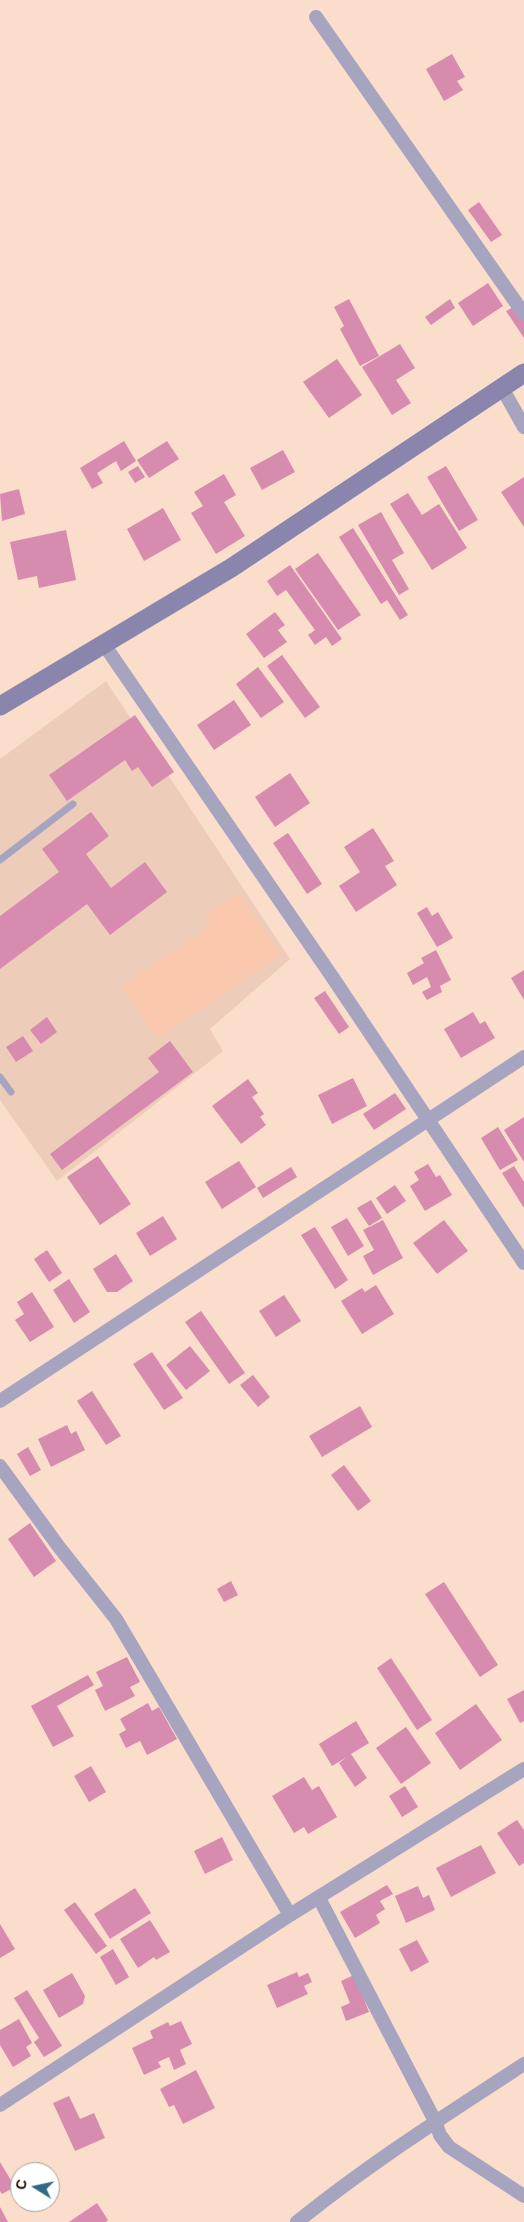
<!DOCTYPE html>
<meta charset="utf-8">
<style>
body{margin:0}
#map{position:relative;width:524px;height:2222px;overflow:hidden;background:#fbddcc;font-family:Arial,sans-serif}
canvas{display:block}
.north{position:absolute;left:10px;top:2162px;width:50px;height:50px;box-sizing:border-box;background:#fff;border:1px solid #a89e99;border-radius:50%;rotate:280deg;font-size:14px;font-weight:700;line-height:20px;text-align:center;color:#250c00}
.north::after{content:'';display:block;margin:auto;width:18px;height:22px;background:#326984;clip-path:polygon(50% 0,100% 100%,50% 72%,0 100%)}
</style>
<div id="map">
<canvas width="524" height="2222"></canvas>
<div class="north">С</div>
</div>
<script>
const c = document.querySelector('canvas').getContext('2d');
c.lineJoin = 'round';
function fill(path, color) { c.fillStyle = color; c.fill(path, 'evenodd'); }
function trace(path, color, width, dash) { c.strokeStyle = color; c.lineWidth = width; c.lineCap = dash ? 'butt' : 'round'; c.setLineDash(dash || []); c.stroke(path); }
const built = new Path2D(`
 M106,681L290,959L210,1029L223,1051L57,1181L0,1100V759Z`);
const green = new Path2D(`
 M238,893L281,954L247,978L230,955L246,979L157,1038L122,985L210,926L204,917Z`);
const building = new Path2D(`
 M452,54L465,77L457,81L463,90L444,101L426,69Z
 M479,202L502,235L491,242L468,210Z
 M488,283L503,306L473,326L458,303Z
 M349,299L379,356L360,366L340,329L344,326L334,307Z
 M450,299L455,308L431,325L425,317Z
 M515,306L524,320V338L506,311Z
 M400,344L415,368L396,380L411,403L392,415L362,367Z
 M337,359L362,395L329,418L303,382Z
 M124,441L136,461L121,471L116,461L97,473L103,483L92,489L80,468Z
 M167,441L179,459L149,478L137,460Z
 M283,450L295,472L262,490L250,468Z
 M138,466L145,477L135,483L128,472Z
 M446,466L478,520L459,531L427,477Z
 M224,474L236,495L224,502L245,536L216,554L191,513L203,506L194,492Z
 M524,477V527L501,492Z
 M19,489L25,514L2,521L0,494Z
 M408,493L422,515L439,504L467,548L432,570L390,504Z
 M163,508L181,540L144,561L127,529Z
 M381,512L404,553L392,560L409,589L399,595L358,525Z
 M353,528L408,615L400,620L387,600L381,604L339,537Z
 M66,530L76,580L39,588L37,576L18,580L10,542Z
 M318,553L361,615L338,630L295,569Z
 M290,565L342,639L332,646L326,637L315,645L308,635L315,630L286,590L277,596L267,581Z
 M275,612L285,625L278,630L287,642L264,658L246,634Z
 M282,655L320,707L305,718L267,666Z
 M258,667L284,702L261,718L236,684Z
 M234,700L251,725L214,750L197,725Z
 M135,715L174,772L152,787L138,767L132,771L125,760L67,801L49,775Z
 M290,773L310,803L275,827L255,797Z
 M91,812L109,836L86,854L111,888L145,862L167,892L110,935L87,904L0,969V916L59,872L42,849Z
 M373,828L394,861L385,866L397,885L356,912L339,886L360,872L344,847Z
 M288,833L322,884L307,894L273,843Z
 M427,907L432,916L438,912L453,938L437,947L417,913Z
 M436,950L451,980L440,986L442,992L427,1000L422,992L431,987L427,977L413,985L407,973L424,963L421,958Z
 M524,970V1000L511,978Z
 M325,991L349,1027L339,1034L314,998Z
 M473,1012L480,1024L485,1021L495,1038L461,1058L444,1029Z
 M47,1017L57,1032L41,1044L30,1030Z
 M23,1036L33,1051L16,1062L6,1047Z
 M170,1041L193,1072L62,1170L50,1154L159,1072L148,1058Z
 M353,1078L367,1106L332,1124L318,1095Z
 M248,1079L258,1093L252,1097L264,1114L260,1117L266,1125L241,1144L212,1106Z
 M395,1093L406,1109L374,1130L363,1114Z
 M524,1117V1162L504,1130Z
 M498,1127L518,1160L500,1170L481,1138Z
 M98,1156L131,1204L100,1225L67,1177Z
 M239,1161L256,1187L222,1209L205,1182Z
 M428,1164L436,1177L440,1175L452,1195L425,1211L410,1186L419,1180L414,1172Z
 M514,1166L524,1182V1208L502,1173Z
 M291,1167L297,1177L263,1198L257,1188Z
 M395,1185L406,1201L387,1214L376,1198Z
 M371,1200L382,1218L369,1226L357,1208Z
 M163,1216L177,1239L150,1256L136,1233Z
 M347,1218L364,1246L348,1256L331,1227Z
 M383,1220L403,1258L373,1275L363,1256L374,1250L363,1230Z
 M444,1220L468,1251L437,1274L413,1243Z
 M315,1227L348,1280L335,1289L301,1235Z
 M47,1250L62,1273L49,1282L34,1259Z
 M116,1254L133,1281L117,1292H107L93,1269Z
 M69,1279L90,1312L74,1323L53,1290Z
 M376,1285L394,1314L362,1334L341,1301L362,1288L365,1292Z
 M32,1292L54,1327L30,1342L15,1320L24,1314L17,1302Z
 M284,1295L301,1321L276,1337L259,1311Z
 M201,1311L245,1373L229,1384L185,1322Z
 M190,1346L210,1371L186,1390L166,1365Z
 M152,1352L183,1398L164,1410L133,1364Z
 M253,1375L270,1397L258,1407L240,1385Z
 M92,1391L121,1436L106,1445L77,1401Z
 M360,1406L372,1427L322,1457L309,1436Z
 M67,1425L71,1434L76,1431L85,1450L51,1467L38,1439Z
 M28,1447L41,1470L30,1476L17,1454Z
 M344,1465L371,1501L358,1511L331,1475Z
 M30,1523L56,1561L34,1577L8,1539Z
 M231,1581L238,1595L224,1602L217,1589Z
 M444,1582L498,1665L480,1677L425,1594Z
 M127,1657L140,1682L130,1687L135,1696L105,1711L95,1690L103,1686L96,1672Z
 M391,1658L432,1720L417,1730L377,1668Z
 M88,1675L94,1685L57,1706L74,1736L53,1747L31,1706Z
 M524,1690V1721L520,1723L507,1699Z
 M148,1703L152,1711L159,1707L177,1739L147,1755L140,1741L126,1748L119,1734L126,1730L120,1719Z
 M476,1704L502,1740L460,1770L435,1733Z
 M356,1721L369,1743L351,1754L367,1778L355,1787L339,1763L347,1757L332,1766L319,1744Z
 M406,1727L431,1763L401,1784L376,1748Z
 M91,1766L106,1792L89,1802L74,1776Z
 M304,1777L312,1790L319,1786L337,1817L308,1834L304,1827L294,1833L272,1796Z
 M405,1786L418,1807L402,1817L389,1796Z
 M517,1820L524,1830V1863L519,1866L497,1833Z
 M222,1837L233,1860L205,1874L194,1851Z
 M481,1845L496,1873L451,1897L436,1868Z
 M387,1885L393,1894L380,1901L385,1909L376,1915L380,1923L355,1938L340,1912Z
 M418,1886L423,1898L429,1895L435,1910L406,1923L395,1896Z
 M135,1888L151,1913L110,1939L94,1914Z
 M75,1902L107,1946L96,1954L64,1910Z
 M150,1920L170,1952L156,1960L154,1957L138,1968L120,1939Z
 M0,1924L15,1949L0,1958Z
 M417,1940L429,1962L411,1972L399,1949Z
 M113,1949L129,1977L116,1985L100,1957Z
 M297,1972L299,1977L308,1973L312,1982L304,1986L308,1994L277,2008L267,1985Z
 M72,1973L85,1996L83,2004L59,2018L43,1990Z
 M354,1975L369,2012L346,2021L341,2007L350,2003L341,1981Z
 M27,1990L62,2046L44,2057L34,2042L39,2038L14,1998Z
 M19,2019L32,2043L26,2047L31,2056L13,2067L0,2045V2030Z
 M181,2021L192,2044L180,2050L186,2064L174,2070L169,2057L158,2062L161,2067L144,2075L132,2048L153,2038L150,2031L168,2022L170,2026Z
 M196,2070L215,2108L183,2124L174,2105L169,2107L160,2089Z
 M69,2096L80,2119L94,2113L105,2138L75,2151L53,2103Z
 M0,2162L15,2187L2,2194L0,2191Z
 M97,2203L108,2220L106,2222H69Z
 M0,2207L8,2222H0Z`);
const lane = new Path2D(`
 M0,860L73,804
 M0,1077L11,1092`);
const street = new Path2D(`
 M316,17L524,314
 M502,388L524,427
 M103,643L333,978L524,1263
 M0,1401L524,1057
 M0,1466L59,1547L116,1619L290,1915
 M319,1898L435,2121L440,2135L449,2147L524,2196
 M0,2105L290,1915L524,1769
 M297,2222C369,2164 447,2114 524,2064`);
const secondary = new Path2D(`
 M0,706L231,568L524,373`);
fill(built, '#edccba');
fill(green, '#fac8ac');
fill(building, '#d78bae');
trace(lane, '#a7a4bf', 7);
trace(street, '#a7a4bf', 14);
trace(secondary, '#8a85ac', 19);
</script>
